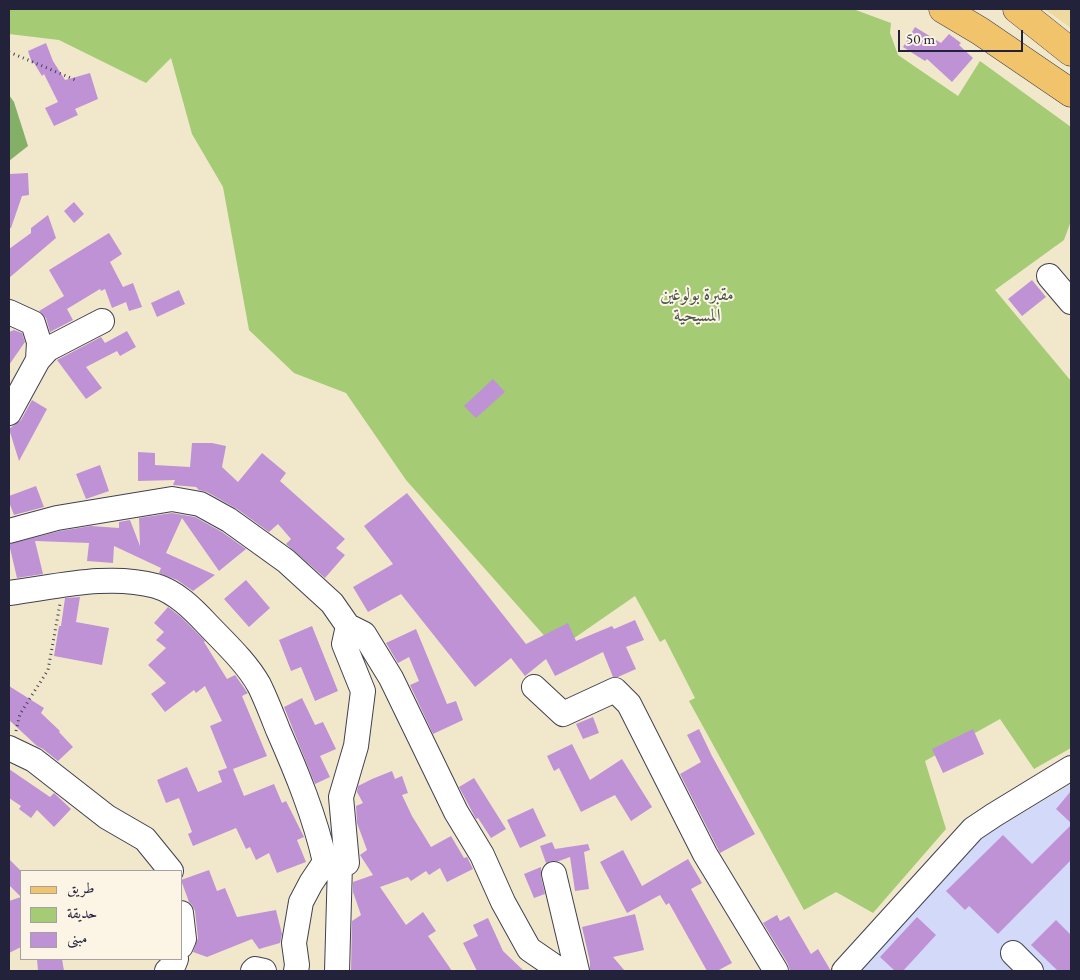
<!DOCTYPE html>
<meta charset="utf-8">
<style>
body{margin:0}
#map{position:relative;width:1080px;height:980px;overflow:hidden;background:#f1e8cc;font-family:"EB Garamond",Amiri,serif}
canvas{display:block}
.frame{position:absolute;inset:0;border:10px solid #22223b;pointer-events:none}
.legend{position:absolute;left:20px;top:870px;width:162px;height:90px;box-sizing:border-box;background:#fcf5e5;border:1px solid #a5a1a1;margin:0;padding:6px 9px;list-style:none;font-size:15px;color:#22223b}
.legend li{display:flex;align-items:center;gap:10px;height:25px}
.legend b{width:25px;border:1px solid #a5a1a1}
.scale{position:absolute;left:898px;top:30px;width:125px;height:22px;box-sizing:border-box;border:2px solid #22223b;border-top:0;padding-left:6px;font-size:15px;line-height:18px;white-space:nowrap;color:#22223b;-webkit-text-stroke:4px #fcf5e5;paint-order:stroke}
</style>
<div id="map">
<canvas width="1080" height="980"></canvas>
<div class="frame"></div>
<ul class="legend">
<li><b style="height:6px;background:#f1c36a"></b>طريق</li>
<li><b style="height:14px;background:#a5cb75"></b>حديقة</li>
<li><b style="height:14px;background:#bf92d6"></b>مبنى</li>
</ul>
<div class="scale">50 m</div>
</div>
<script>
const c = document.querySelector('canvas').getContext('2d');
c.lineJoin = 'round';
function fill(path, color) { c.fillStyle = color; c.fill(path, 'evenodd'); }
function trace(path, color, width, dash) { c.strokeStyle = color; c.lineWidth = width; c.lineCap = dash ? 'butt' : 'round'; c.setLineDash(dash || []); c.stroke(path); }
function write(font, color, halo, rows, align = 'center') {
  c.font = font + ' "EB Garamond",Amiri,serif'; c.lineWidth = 4; c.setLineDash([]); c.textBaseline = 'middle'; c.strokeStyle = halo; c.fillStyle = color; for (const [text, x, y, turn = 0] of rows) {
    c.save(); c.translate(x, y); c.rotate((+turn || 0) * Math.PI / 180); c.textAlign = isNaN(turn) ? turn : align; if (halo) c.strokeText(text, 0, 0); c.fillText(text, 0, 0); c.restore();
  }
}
const built = new Path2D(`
 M1071,784V971H859L984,836Z`);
const green = new Path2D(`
 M9,9H853L891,23L890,33L898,55L958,96L980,61L1071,127V221L1064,240L995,290L1071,381V748L1034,769L1000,719L925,761L946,829L873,913L836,892L804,910L689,701L695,698L665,639L660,642L635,596L557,650L406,480L346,393L294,373L249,330L223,187L192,134L171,58L146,83L59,40L9,34Z`);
const forest = new Path2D(`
 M9,95L14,102L28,146L9,161Z`);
const sand = new Path2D(`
 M1044,9H1071V28Z`);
const building = new Path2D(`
 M915,27L941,43L949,34L961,43L959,45L973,58L952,82L927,59L925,61L903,47Z
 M46,43L53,61L65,80L90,73L98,99L75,109L78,115L54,126L45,108L58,102L44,74L42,76L34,63H32L28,51Z
 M28,173L29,195L22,196L11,228H9V174Z
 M74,202L84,214L74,223L64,211Z
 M48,215L56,238L9,278V249L31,233V228Z
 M109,233L122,254L110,262L123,287L133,283L142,307L129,311L126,302L112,308L105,289L101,291L100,289L67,309L73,320L50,332L46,318L39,311L64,296L49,270Z
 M1032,280L1046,297L1022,316L1008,299Z
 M179,290L185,304L157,317L151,303Z
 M14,330L22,333L25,342L9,365V332Z
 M127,331L136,347L120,356L117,351L86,367L102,388L86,399L57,360L101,337L105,343Z
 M493,379L505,392L476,418L464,406Z
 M32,400L47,409L19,461L9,429L21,420Z
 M192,443H212L226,446L222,467L238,482L262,453L286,473L280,481L345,539L336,548L345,555L325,578L286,544L291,539L278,524L269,532L237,509L207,492L199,490L196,487L173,485L175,480L138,481V452L155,453V465L190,467Z
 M100,465L109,491L86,499L76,474Z
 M36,486L44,507L14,515L9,502V496Z
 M407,493L526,644L568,623L576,641L612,626L614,629L635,620L644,640L626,647L636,669L618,677H613L603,652L555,676L546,659L525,676L511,658L475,687L401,594L368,612L353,587L393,564L364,526Z
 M172,513L195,517L222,532L246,549L219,571L182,518L166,553L215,575L193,591L177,580L159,573L161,568L114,546L113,563L87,561L89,543L35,541L43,574L17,578L9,544L60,531L91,526L119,528V522L130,520L140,546L139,518Z
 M246,580L270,608L249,627L224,599Z
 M80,597L76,622L109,628L102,665L54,656L59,626H61L65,598Z
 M168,607L181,617L205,641L204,642L227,679L235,675L247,692L248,693L242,696L267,756L233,769L244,796L274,784L282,803L286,801L304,837L297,840L306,862L277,873L269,853L256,860L250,847L246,849L236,828L193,846L188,834L192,832L179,798L166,803L157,780L187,767L198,792L222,782L218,771L227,768L210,726L222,721L205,686L196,693L194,690L165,712L151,694L166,683L148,665L166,648L156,640L164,632L154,623Z
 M312,626L338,691L315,701L301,667L291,671L279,640Z
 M416,629L447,704L456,701L463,720L433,734L410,685L419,681L409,657L398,663L386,643Z
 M9,686L44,708L41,713L60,731L59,732L73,747L58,761L43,749L37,746L9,720Z
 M302,698L315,725L323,722L336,749L320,756L330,777L315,784L284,707Z
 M593,717L599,733L583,739L576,724Z
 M699,729L712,756L755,834L720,853L680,774L701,762L687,735Z
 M973,729L984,754L943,773L932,749Z
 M572,744L590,780L622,759L652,807L631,821L615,795L581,812L559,768L554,771L547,756Z
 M9,769L50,797L54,793L71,809L54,827L37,810L31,818L19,809L21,806L9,798Z
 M392,771L395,779L402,776L408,793L402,795L412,816L431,847L451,836L464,858L467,857L473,869L447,882L440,868L429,875L426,871L411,881L408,877L380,887L406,925L423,912L436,931L428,936L452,971H351L352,921L361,915L353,892V882L373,875L360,855L367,850L357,823L356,806L363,803L357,792L358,786L372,779Z
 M474,778L506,829L491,838L478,818L476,819L459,787Z
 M1071,791V823L1056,809Z
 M533,808L546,836L520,848L507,820Z
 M1071,825V860L998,934L969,906L965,910L946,891L1003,835L1032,864Z
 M552,842L555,849L588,844L590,850L584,852L589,889L575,891L570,857L559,861H551L546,863L540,846Z
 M623,850L642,886L688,859L702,883L691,889L732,963L717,971H707L669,903L666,905L660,895L627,913L600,862Z
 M9,859L21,871V947L9,953V901L21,897L9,885Z
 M541,867V877L545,894L534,898L524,874Z
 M209,870L217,891L225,888L237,917L276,910L282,934L280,943L259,949L252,939L207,957L193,952L198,938L195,911L192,905L189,902L181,880Z
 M635,914L644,950L613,957L625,971H590V962L582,927Z
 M777,915L780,921L789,916L811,954L818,949L831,971H790L788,964L763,923Z
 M917,917L936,935L903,971H895L880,957Z
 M488,918L503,951L524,971H477L463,943L478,936L473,925Z
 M1056,920L1071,935V971H1058L1031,945Z
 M37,959H62L64,971H38Z`);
const path = new Path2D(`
 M9,52L78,81
 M16,731L20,714L48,670L60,604`);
const minor = new Path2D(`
 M1049,276L1071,302
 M9,312L33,323L39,342L38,360
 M9,413L38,360L48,349L102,321
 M9,531L57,518L172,499L200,504L229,520L286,561L332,603L348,626
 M9,593C56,587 108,573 156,586C176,592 193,609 207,624C225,643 246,662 259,685C266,699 272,715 278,730C297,773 315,817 325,862L340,864L347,863L341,797L356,746L363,691L344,644L348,626L364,634L391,678L456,812L482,855L503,902L529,949L561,971
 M534,687L563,714L615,690L629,704L705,854L776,971
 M9,748L34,760L107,817L145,839L171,871
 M554,874L577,971
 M181,913L184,939L181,946
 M1013,953L1031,971
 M167,971L174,964L176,959
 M253,971L255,969L264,971
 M296,971L297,965L294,943L301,902L311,883L325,862
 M337,971L340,864
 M844,971L973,829L994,815L1071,768`);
const major = new Path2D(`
 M943,9L980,31L1071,93
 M1017,9L1071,52`);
const parkNames = [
 ["مقبرة بولوغين",697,295],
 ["المسيحية",697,316]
];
fill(built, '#d3d9f9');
fill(green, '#a5cb75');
fill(forest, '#84af66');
fill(sand, '#eeda9e');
fill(building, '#bf92d6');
trace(minor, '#414051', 26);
trace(major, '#414051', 29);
trace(path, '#414051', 3, [1, 4]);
trace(minor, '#fff', 24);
trace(major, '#f1c36a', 28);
write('18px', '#49554c', '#fcf5e5', parkNames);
</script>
